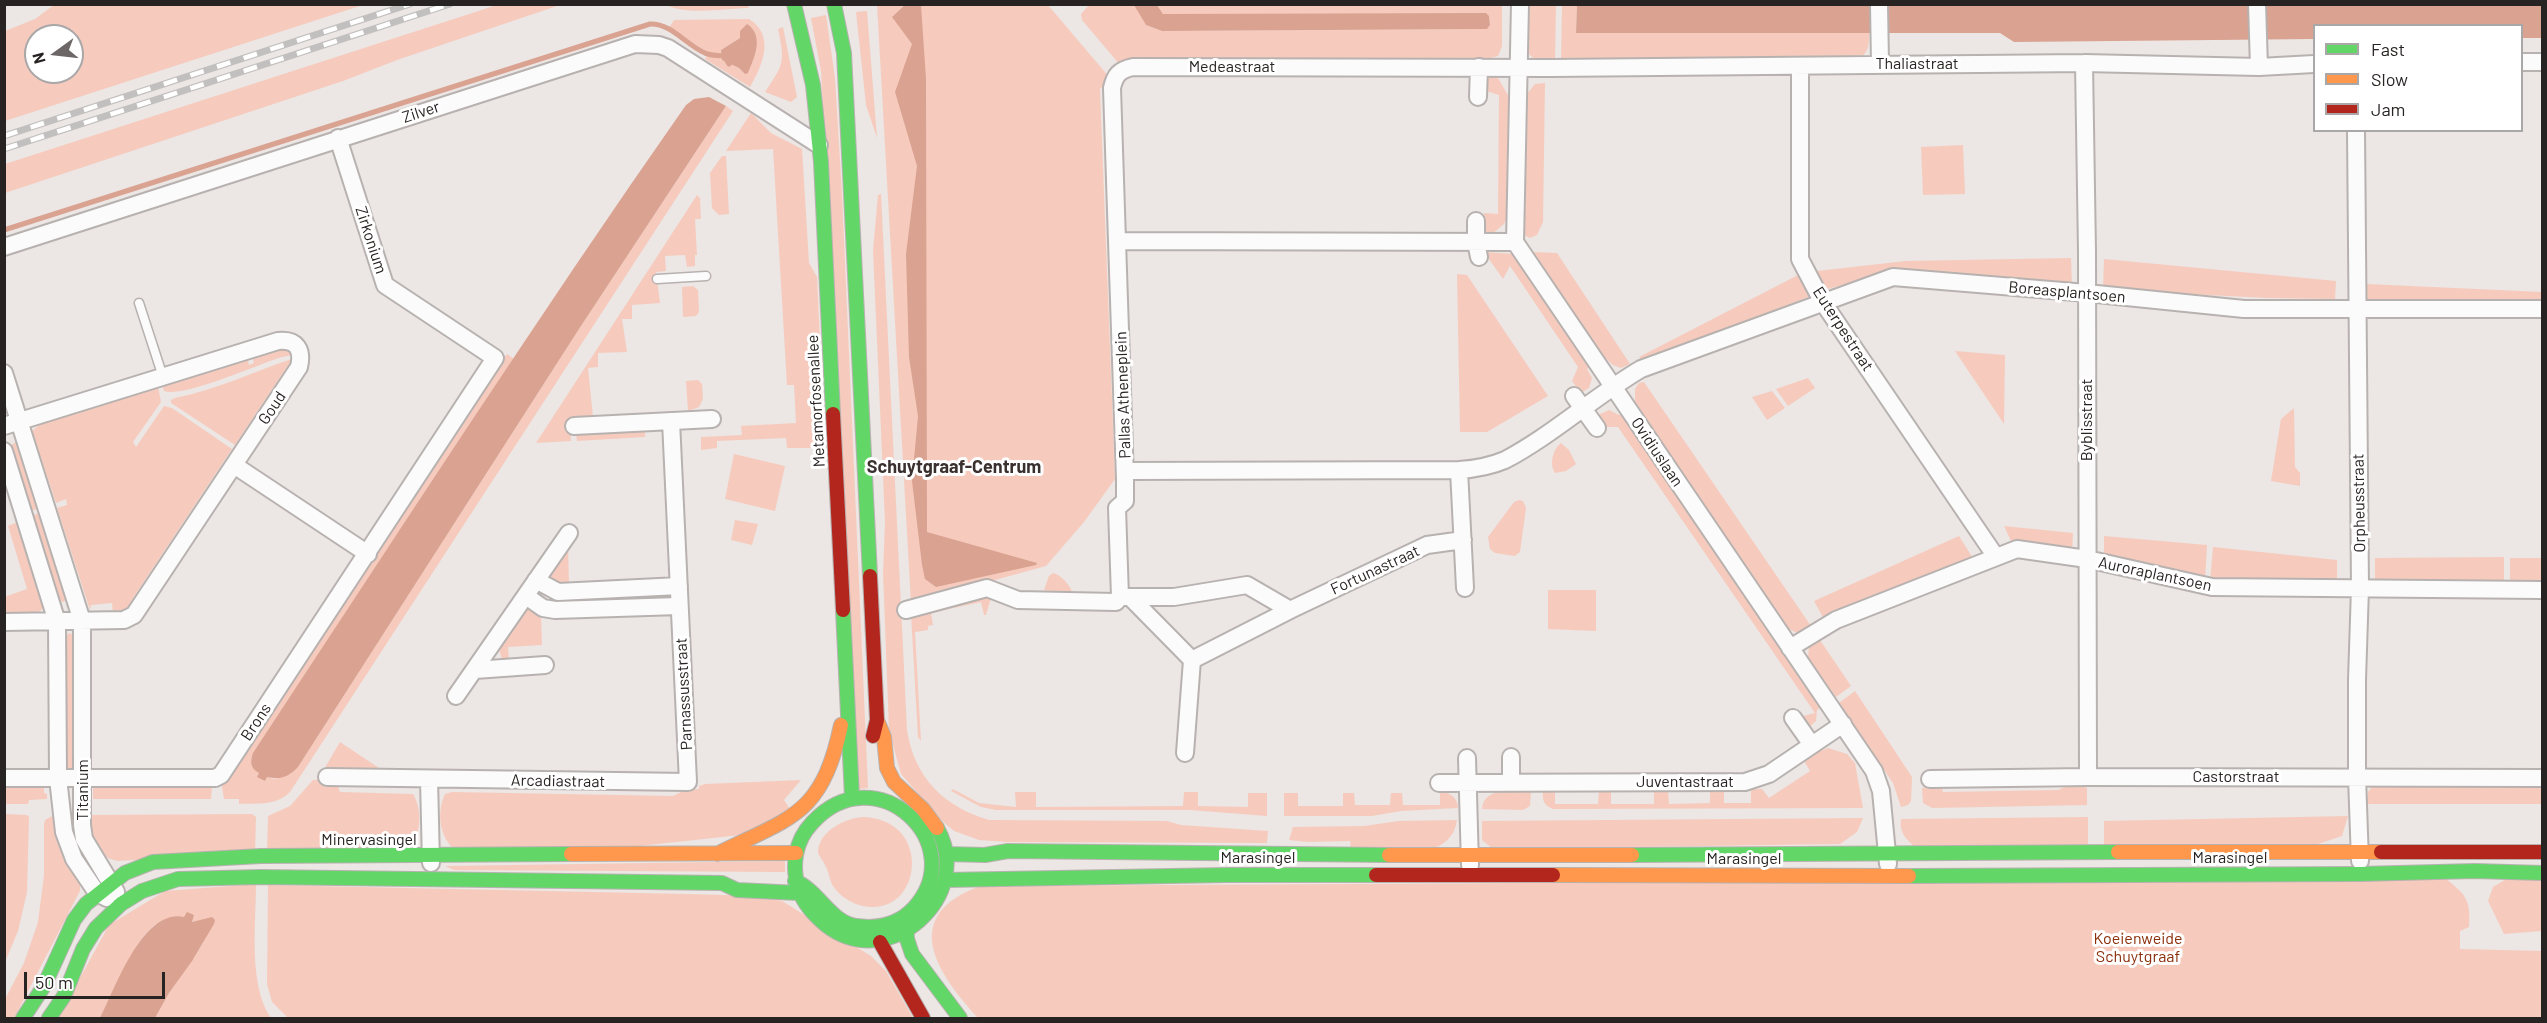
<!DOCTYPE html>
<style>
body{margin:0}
#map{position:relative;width:2547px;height:1023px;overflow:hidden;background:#ece6e4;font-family:Barlow,sans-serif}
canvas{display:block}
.frame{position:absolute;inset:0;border:6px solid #272322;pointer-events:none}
.legend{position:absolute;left:2313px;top:24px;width:210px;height:108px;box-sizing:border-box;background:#fff;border:2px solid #a9a7a7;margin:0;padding:8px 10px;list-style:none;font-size:18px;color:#272322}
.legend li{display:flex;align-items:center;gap:12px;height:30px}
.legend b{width:30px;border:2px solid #a9a7a7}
.north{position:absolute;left:24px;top:24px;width:60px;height:60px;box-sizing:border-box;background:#fff;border:2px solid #a9a7a7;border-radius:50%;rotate:255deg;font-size:16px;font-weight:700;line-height:24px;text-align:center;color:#272322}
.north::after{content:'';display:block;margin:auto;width:21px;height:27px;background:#6c6766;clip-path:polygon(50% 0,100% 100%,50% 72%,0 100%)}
.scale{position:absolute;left:24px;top:972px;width:141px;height:27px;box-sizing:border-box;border:3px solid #272322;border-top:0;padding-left:8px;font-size:18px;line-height:21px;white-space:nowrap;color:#272322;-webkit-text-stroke:4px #fff;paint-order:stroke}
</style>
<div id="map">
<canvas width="2547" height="1023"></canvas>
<div class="frame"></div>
<ul class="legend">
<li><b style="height:8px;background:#63d668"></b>Fast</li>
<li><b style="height:8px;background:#ff974d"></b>Slow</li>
<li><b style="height:8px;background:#b3261e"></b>Jam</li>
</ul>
<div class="north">N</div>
<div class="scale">50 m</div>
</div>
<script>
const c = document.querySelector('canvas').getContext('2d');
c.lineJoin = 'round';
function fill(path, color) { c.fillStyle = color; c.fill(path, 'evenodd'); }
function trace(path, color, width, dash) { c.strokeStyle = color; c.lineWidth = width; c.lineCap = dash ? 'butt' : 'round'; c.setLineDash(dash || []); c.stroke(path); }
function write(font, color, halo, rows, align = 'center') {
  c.font = font + ' Barlow,sans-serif'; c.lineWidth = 6; c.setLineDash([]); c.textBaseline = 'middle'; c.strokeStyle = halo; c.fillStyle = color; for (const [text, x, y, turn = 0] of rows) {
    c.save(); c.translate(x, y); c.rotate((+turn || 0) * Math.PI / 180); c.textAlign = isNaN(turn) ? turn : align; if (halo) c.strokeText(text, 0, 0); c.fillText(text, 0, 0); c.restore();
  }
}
const green = new Path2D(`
 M1134,4L1146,25L1162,31L1487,29L1490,25L1489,16L1163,14L1157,5H1502V46L1498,56L1490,58V62L1120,65L1082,20L1081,14L1089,5Z
 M54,5V4L363,5L5,121V31L35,19ZM36,36H72V72H36Z
 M497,5H560L397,60L343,81L5,193V164Z
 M748,5L749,8H746C726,9 684,15 667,5Z
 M877,5H1048L1110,78L1100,89L1115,479L1084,522L1046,566L911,603Z
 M1527,5H1556L1555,61H1536L1527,52Z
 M1562,5H1577L1576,33H1869C1869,43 1869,50 1862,57L1561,61Z
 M867,11L877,138L866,105L856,12Z
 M826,15L835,78L842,194L868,788L859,789L821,71L811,18Z
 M749,19C776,36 762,66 750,87L705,59L709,53L669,28L674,20ZM740,38L745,74L739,68L722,60L721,50Z
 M783,27L797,97L791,102L765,92C784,64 785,62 778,29Z
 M1487,77L1498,78L1509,97L1508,216L1504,224L1491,235L1484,234V213L1498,214L1499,95L1486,91Z
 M1545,83L1543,222L1537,235L1530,238L1524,235L1527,94L1535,84Z
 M726,106L733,111L290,792C276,806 258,803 239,804V799H224L221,781L507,354L514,359L251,759L265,781L267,777L275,779L298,767L579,329Z
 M751,113L771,133L802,149L809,263L817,277L825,448H787L786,438L717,441V448L701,450V437L742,435L741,426L796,423L794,385H787L773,149L726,151Z
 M1963,145L1965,194L1923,195L1921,147Z
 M722,156H726L729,214L719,215L712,208L710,173Z
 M881,194L907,730C914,777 944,807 989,820L1167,821L1181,825L1268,831L1267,843L1007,842L979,840L954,831L940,819L901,774L889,730L883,573L885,522L873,250L878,195Z
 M697,195L700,198L701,219H695L697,255H695V266L687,267L685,255L665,256L666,271L656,272L660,303L632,305V319H622L627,352L598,353V367L588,368L593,417H570L571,441L536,443Z
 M1484,252L1514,254L1590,366L1587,369L1592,378L1589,388L1581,393L1572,381L1578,367L1510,266L1503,279Z
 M1533,252L1557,253L1630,364L1621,368L1613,365L1602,355Z
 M2071,258L2072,286L1891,272L1824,290L1817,271L1906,261Z
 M2104,259L2336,281L2335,299L2268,298L2103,290Z
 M1802,273L1813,295L1643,362L1639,357Z
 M1457,274L1467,275L1548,396L1487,432H1460Z
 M2367,284L2542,292V304L2366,300Z
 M693,286L698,290L699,312L696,316L683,317L682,287Z
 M284,348L293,355L282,357C258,364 185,398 164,391L162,385L247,357L249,365L254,363L252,356L272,349Z
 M1955,351L2005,355L2004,424Z
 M295,358L292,369L287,367L235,445L171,403V400L175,398C216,390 255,371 295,358Z
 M1808,378L1815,388L1788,406L1776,389Z
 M698,380L702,384L703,399L699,407L688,411L686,381Z
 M1644,382L1813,629C1803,634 1797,635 1788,628L1635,403V389L1639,383Z
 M158,386L161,402L133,442L136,447L164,406L172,408L232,449L133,598L134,606L126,612L113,615L112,603L91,605L90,610L57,508L67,505L66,499L56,503L32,431L43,422Z
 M1772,391L1785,408L1767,420L1752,397Z
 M2294,408L2295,467L2300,473V486L2271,481L2281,419Z
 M1609,410L1619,415L1622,413L1822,707L1817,710L1816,721L1808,728L1799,717L1815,713L1618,427H1605L1596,416Z
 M645,430V437L577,441L576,434Z
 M16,442L19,443L41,508L30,511L10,446Z
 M1561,443L1569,450L1576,464L1566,471L1555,473C1549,464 1553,449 1561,443Z
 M734,454L785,466L775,511L725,499Z
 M1519,500L1523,501L1526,508L1520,552L1515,556L1495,553L1490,549L1488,537L1514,502Z
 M42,512L69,598L63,602L58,600L31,516Z
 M735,520L758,524L752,545L731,540Z
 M18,522L44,607C36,618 18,614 5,614L4,597L27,589L9,529L8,526Z
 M2004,526L2073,533L2072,553L2012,543Z
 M1959,536L1974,560L1824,619L1814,601Z
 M2104,536L2207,545L2205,581L2104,560Z
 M568,546L569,583L559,584L548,578L550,572Z
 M2213,547L2337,560V583L2210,582Z
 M2504,557V583H2375V558Z
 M2510,558H2542V583H2510Z
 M1053,573C1061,575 1070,585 1072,592L1070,595L1044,590L1049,576Z
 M1548,590H1596V631L1548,629Z
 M986,594L991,598L986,615H984L981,602L931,613L933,625L928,626V630L915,632L921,741L918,737L911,614Z
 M528,609L541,616L542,645L508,647L509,660L502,659L499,649Z
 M69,633L76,636V767L70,769L65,766L64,639Z
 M1818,637L1851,686L1836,697L1808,658L1809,646Z
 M1855,691L1912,777L1911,801L1908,805L1901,807L1893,783L1839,703Z
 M340,742L385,772L323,771Z
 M1828,748L1847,754L1855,763L1863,808L1553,809C1544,805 1542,801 1543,791H1555V804H1598L1599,791H1611V804H1654V790H1668L1669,804L1710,803V790H1724V803H1751V789H1762L1769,798L1810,771L1804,761L1818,752Z
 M335,778L340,792L413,794C422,808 422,836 409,846L267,853L268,816L290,806L313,780Z
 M801,780L784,800L790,809L741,835L602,850L452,847C439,834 437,811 445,794L452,792L673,796L685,790L699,789V786L705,784Z
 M2075,783L2087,788V805L1932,808L1923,803L1922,788L1941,784L1943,792L2058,790Z
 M2375,783H2542V804H2366L2368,792Z
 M209,785L212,788L211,799H93V786Z
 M4,786H42L44,787V793L47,794V799L29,800L28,804H5Z
 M953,789L979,803L1016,807L1015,792H1036V807L1183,806L1184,792H1198V806L1248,807V793H1267V816L1190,810H996L981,807L951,791Z
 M1531,791L1530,806L1523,810L1482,809C1484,786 1513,792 1531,791Z
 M1440,792C1450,792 1458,798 1458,808L1401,811L1372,816H1284V793H1298V806H1343V793H1354L1355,805H1390L1391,793H1402L1403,805H1440Z
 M5,814L27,815L29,817L27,892L18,931L5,962Z
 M252,814L256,817L255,853L118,861C94,857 91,835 89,815Z
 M54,815L80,884V891L14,1018H5L4,1001L24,963L38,922L44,875V824L45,820Z
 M2348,816L2342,836L2312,846L2104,847V821Z
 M862,817C936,818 922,923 859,905C849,902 839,895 833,886C829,880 829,871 825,865C823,860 820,858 818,853C818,832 843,819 862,817Z
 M2088,817V849L1916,848C1906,839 1899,833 1901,819Z
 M1863,818L1857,832L1840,844L1493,849L1482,840V821Z
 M1457,820C1455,834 1448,842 1435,848C1424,852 1367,850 1351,851L1350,841L1308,842L1289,840L1293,827L1364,826L1399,821Z
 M785,861V872L454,870L445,866Z
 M2445,878C2466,895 2471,899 2469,927L2460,931V949L2542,951V1018H978C936,972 899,916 980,886Z
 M2508,878L2542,879V931L2504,934L2488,901L2493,887Z
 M256,884C256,924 248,985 271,1018H155L169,993L203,943L192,920C150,904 131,956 117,986C112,997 106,1008 100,1018H58L109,925L165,891Z
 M268,885L687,894L758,896L782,901L871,956L886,971L913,1018H288L272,1002L267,984Z`);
const water = new Path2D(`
 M906,4L921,5L926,79L927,532L1037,563L1036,565L936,587L925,579L922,565L912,481L918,416L909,357L906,254L917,166L895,92L912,44L892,17Z
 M1927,4L2542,5V38H2522V26H2314V39L2014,42L2000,33H1576L1577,5Z
 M1134,5H1157L1163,14L1486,13L1489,16L1490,25L1487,29L1162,31L1146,25Z
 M747,24C765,36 754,58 748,73L745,74L739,68L722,60L721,50L740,38V31Z
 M709,97L726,106L579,329L298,767C288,777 281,780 267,777L265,781L257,777L259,773C250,768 250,762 253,753C396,536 537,318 686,105L694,99Z
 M187,912L194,915L192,922L212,917L215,920L214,924L192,961L169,993L155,1018H100C115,990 142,908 184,917Z`);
const stream = new Path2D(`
 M4,230L650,24C671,23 686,45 705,53C710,56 718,55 724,56L729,64`);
const lane = new Path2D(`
 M657,279L706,276
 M139,303L163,377`);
const street = new Path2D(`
 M1520,4L1515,242L1874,771L1881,791L1888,864
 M1879,4L1880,64
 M2257,4L2259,67
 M2522,62H2542
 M2084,63L2087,252L2088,777
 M1800,66V259L1822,301L1996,557
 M1478,97L1479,67
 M2356,130L2360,588L2357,680V777L2360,861
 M1476,221V242L1479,257
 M1117,241L1112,88C1115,75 1119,70 1133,67L1551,68L2084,63L2259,67L2314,64
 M4,247L635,44L659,45L668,48L819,145
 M4,373L82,621V825L84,839L116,892
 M1574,396L1597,428
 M4,426L278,341C297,339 303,350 299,367L134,615L124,620L4,622
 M574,426L712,419
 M4,451L57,622L58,778L64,832L74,859L97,893L107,898
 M234,465L368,554
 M1459,470L1465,588
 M1125,471L1459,470C1474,469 1491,466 1505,460C1551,436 1595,396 1641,369L1893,277L2087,293L2244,309H2542
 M536,580L558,592L679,586
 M526,596L543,608L555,610L679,606
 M1120,597L1117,508L1125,501V479L1117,241L1515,242
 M1130,597L1192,660L1185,753
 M906,610L987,588L1018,600L1116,602L1120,597H1174L1247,585L1290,610
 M1790,648L1836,620L2017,549L2087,559L2212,587L2542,590
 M1192,660L1290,610L1427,545L1463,540
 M475,670L545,665
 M456,696L569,533
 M1793,718L1812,745
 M1511,757V783
 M1467,758L1470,865
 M327,777L688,782L671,421
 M4,778H215L221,775L495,358L385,285L338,138
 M429,779L431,863
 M1930,779L2088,777L2542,778
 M1439,783L1745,782L1769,774L1843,724`);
const fast = new Path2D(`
 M794,4L813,85L821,162L833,414
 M834,4L844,53L870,576
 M843,610L852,797
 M946,854L985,855L1008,851L1389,855
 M1632,855L2118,852
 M1909,876L2360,874L2475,871L2542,873
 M945,880L1227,875H1376
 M795,881C819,891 830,922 856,926C878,929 899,924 914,908C972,844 876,753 812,823C795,841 791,866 799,890C804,904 815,916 826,925C888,974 976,896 937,828
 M906,916L907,939L912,954L960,1018
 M23,1018L44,986L74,920L86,904L125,873L153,862L261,856L571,854
 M49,1018L64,996L83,949L96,928L121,904L142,891L178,879L261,877L722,883L737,890L799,893`);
const slow = new Path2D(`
 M877,720L884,737L887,768L894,782L923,809L937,828
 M2118,852H2381
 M571,854L796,853
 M717,854C791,817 822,816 841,725
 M1389,855H1632
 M1553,875L1909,876`);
const jam = new Path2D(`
 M833,414L843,610
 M870,576L877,720L873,736
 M2381,852H2542
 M1376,875H1553
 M880,942L923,1018`);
const rail = new Path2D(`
 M4,136L410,4
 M4,149L450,4`);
const streetNames = [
 ["Thaliastraat",1917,64],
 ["Medeastraat",1232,67],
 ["Zilver",421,112,-18],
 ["Zirkonium",371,240,72],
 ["Boreasplantsoen",2067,292,5],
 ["Euterpestraat",1843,329,57],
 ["Pallas Atheneplein",1123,395,-92],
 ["Metamorfosenallee",816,401,-93],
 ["Goud",272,408,-56],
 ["Byblisstraat",2087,420,-90],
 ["Ovidiuslaan",1657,452,56],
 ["Orpheusstraat",2359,503,-91],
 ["Fortunastraat",1375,570,-25],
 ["Auroraplantsoen",2155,574,12],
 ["Parnassusstraat",684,694,-93],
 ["Brons",256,722,-57],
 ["Castorstraat",2236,777],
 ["Arcadiastraat",558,781,1],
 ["Juventastraat",1685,782],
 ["Titanium",83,790,-90],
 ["Minervasingel",369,840],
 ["Marasingel",1258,858],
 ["Marasingel",2230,858],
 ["Marasingel",1744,859]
];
const parkNames = [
 ["Koeienweide",2138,939],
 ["Schuytgraaf",2138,957]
];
const neighbourhoodNames = [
 ["Schuytgraaf-Centrum",954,467]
];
fill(green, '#f6cbbd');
fill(water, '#daa290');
trace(stream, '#daa290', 5);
trace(lane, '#b7b2b0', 11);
trace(street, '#b7b2b0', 20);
trace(fast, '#b7b2b0', 16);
trace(slow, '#b7b2b0', 16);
trace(jam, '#b7b2b0', 16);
trace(lane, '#fcfbfb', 8);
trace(street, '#fcfbfb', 16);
trace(fast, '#63d668', 14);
trace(slow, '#ff974d', 14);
trace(jam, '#b3261e', 14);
trace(rail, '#c2c0bf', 7);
trace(rail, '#fff', 4.5, [14]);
write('16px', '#272322', '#fff', streetNames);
write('16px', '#8a2d09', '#fff', parkNames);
write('bold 18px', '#3a312f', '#fff', neighbourhoodNames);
</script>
